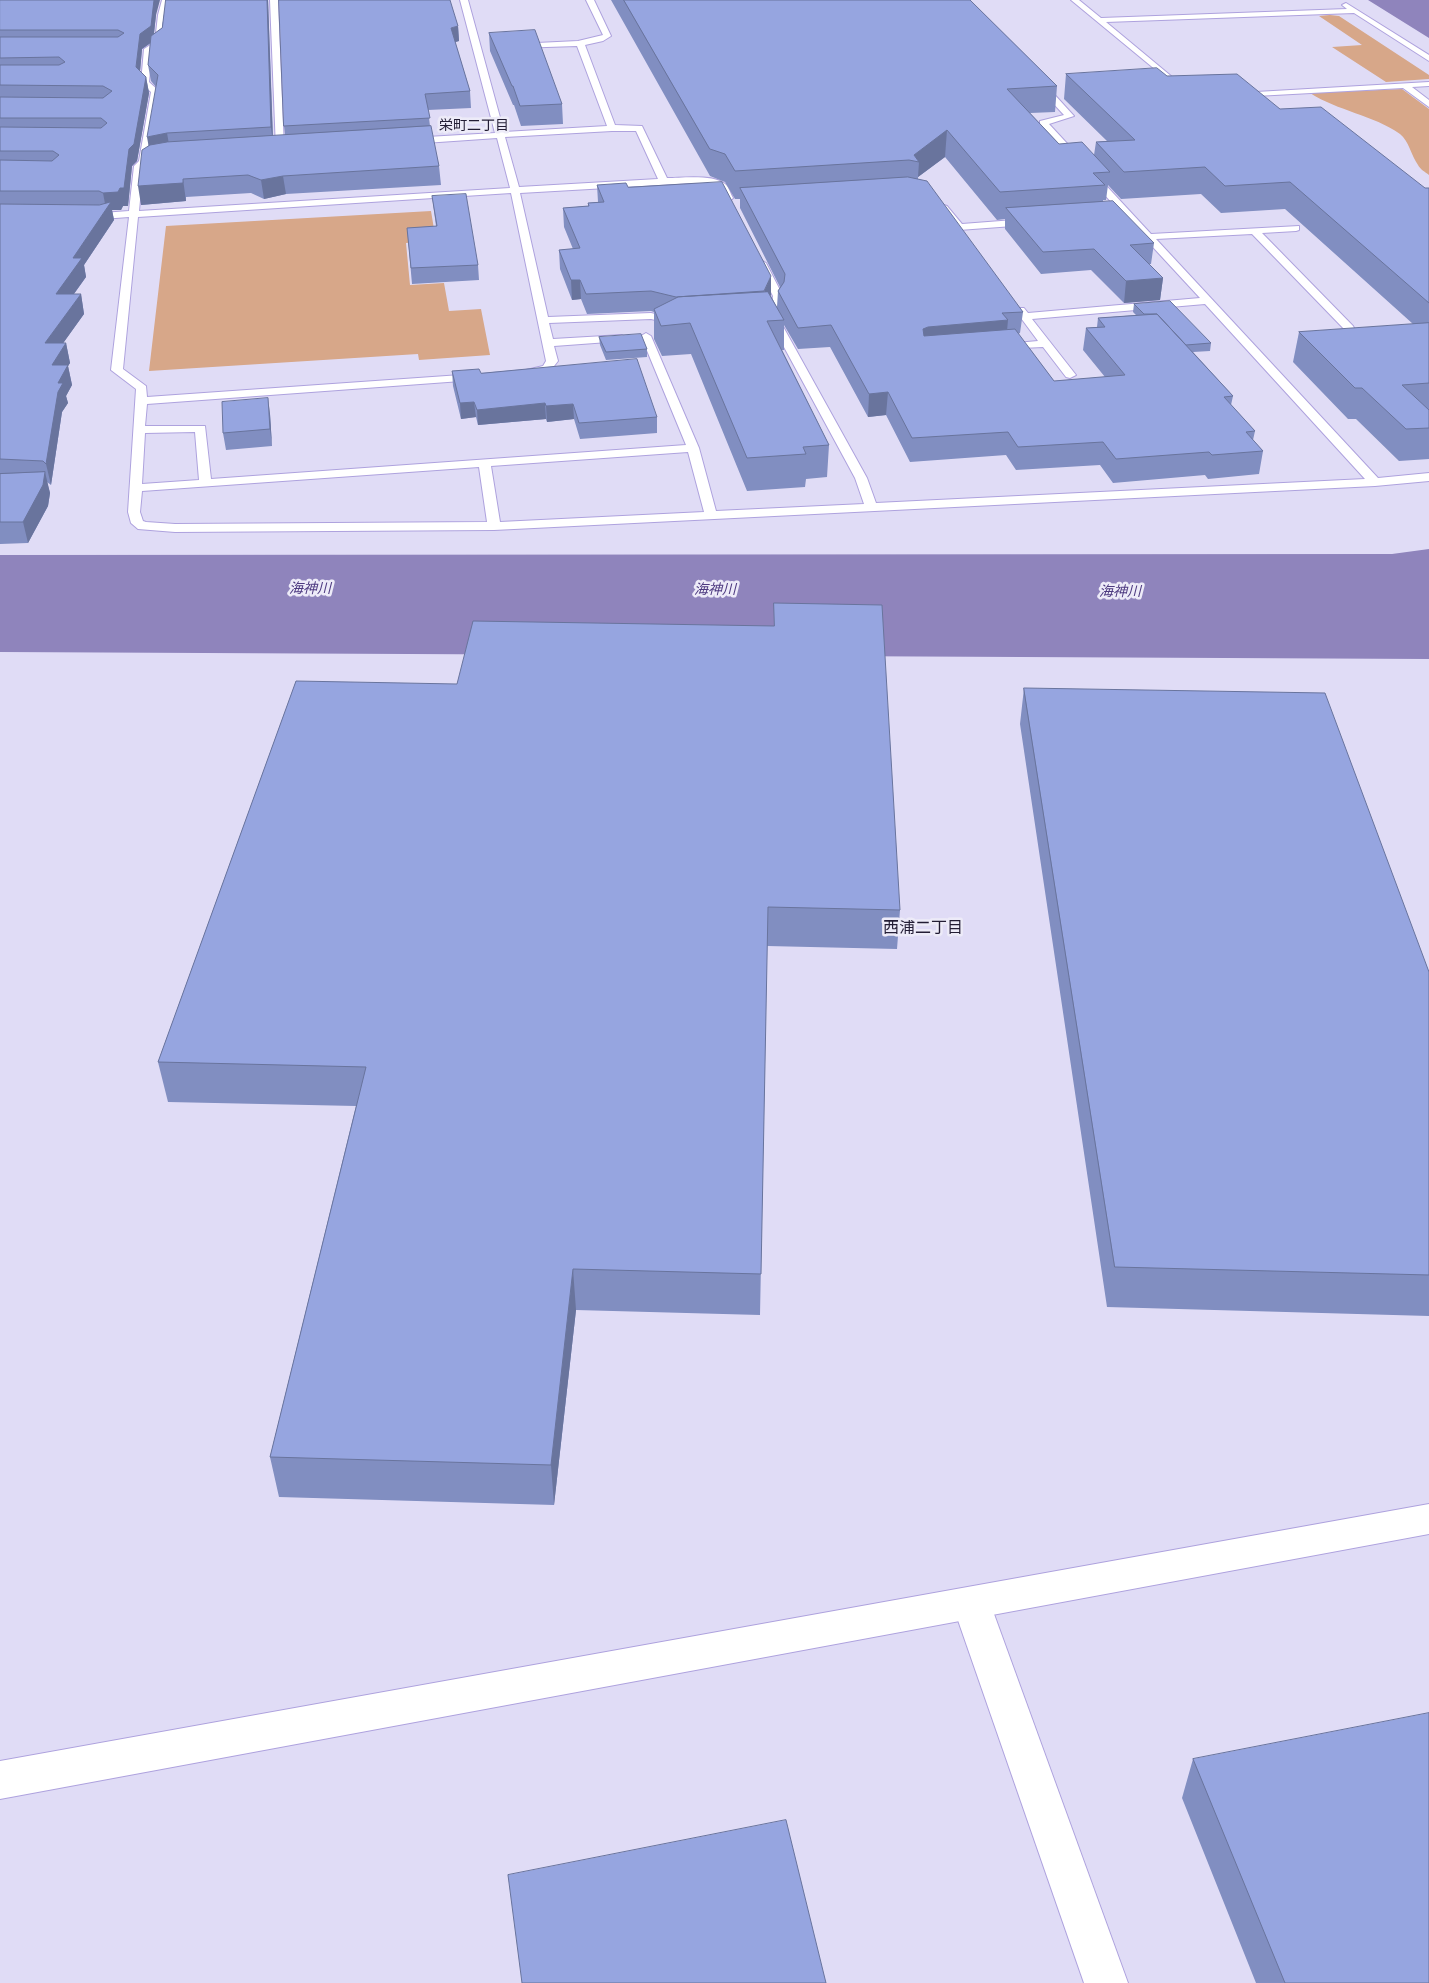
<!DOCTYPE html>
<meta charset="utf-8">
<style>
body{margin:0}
canvas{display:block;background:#e0dcf6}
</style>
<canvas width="1429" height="1983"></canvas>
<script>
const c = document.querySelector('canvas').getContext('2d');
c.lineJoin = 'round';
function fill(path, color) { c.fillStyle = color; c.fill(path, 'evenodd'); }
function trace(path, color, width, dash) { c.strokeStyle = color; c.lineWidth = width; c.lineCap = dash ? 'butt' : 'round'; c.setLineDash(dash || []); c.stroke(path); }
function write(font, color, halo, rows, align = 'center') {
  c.font = font + ' Helvetica,"Noto Sans JP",sans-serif'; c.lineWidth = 5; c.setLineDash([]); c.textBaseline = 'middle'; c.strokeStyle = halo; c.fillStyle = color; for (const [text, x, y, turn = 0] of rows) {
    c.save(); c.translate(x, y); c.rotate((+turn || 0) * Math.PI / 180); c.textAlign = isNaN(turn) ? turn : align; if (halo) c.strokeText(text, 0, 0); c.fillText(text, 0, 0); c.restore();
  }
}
const green = new Path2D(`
 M1330,15L1339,16L1429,75V79L1386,82L1332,47L1362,45L1319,16Z
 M1402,89L1429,109V175C1425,172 1420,169 1418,165C1411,155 1409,141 1400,134C1373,115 1338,111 1310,93Z
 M431,211L436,241L406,243L410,285L444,283L449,311L481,309L490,355L419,360L418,354L149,371L166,226Z`);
const water = new Path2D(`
 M1368,0H1429V38Z
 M1429,549V659L0,652V555L1392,554Z`);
const lane = new Path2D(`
 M162,0H170L166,15L163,43L152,50L149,82L159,91L148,157L162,153L166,156L143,167L139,211L510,188L497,138L410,144L406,141L410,138L495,133L460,0H468L504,132L607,126L577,46L516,48L512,46L516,44L578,41L603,35L586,0H594L611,36L603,41L585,45L615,125L642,126L667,178C681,178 714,174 725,184C729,187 730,193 733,198L731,200H725C714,183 715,184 694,183L520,193L548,317L651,313L681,320L682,322L677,325L651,319L549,323L553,339L622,335L627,338L622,341L554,346L558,361L551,370L526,376L522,375L520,373L522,371L543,366L546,361L511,193L138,217L123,369L146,386L147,397L475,374L481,377L475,380L147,404L145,426H205L211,479L686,445L641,336L646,333L651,336L699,448L716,511L864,504L855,478L765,312L772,302L773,296L756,263L761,260L766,263L783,296L782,302L775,312L867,478L876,503L1365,479L1205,304L1032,319L1076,375L1070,378L1066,377L1043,347L1001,349L1000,347L1001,345L1005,344L1038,341L1015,310L1016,308H1024L1028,313L1200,298L1040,125V121L1064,115L1037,86V82H1043L1074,116L1049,124L1151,234L1299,226V230L1296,231L1262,233L1353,326L1354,328L1353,330H1345L1252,234L1156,239L1378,478L1429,473V481L1375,486L494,530L175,532L138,529L131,523L128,512L136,389L111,370L129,217L102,219L97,216L102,213L129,211L134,166L139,161L151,92L141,83L144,49L155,42L158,15ZM612,131H636L658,179L519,187L505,137ZM195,432L199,480L142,484L145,433ZM688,452L704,512L500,522L491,466ZM479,467L487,522L175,524L146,522L143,521L140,512L142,491Z
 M270,0H278L284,149L280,152L276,149Z
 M1071,0H1079L1101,18L1347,9L1342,5L1346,3L1429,55V61L1354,13L1106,22L1177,81V85H1174Z
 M1429,82V86L1412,87L1429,100V107L1403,88L1256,96L1252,94L1256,92Z
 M944,205L947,206L962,224L1027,219L1032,222L1027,225L959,230L956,229L939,208Z`);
const street = new Path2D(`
 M971,1587L984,1591L990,1603L1128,1983H1084L952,1603L958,1591Z`);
const secondary = new Path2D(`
 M1429,1504V1534L0,1799V1761Z`);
const wall = new Path2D(`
 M0,0L156,15L154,34L162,28L166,0H268L273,136L285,135L284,126L458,26L459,41L455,42L470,91L471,108L428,110L430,126L439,166L441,185L286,194L264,199L251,193L186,197V201L141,205L156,87L151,81L148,65L151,43L142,49L140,71L146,77L149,93L137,161L132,166L128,206H123L121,210H112L114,220L84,265L86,277L74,294H81L84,314L63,343H66L70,363L68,366L72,385L66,396L68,403L62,412L51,485L47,482L50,493L48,506L28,543L0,544Z
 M611,0H970L1057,86L1055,112L1030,113L1059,144L1094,155L1096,142L1107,141L1064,99L1066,74L1167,76L1280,109L1425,188H1429V459L1399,461L1356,419H1348L1293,362L1299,332L1413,324L1285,209L1221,213L1201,194L1121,199L1108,185L1106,200H1103V202L1154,243L1151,264H1149L1163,278L1160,300L1124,303L1091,270L1041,274L1005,229V219L997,220L945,157L918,177V179L1023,312L1020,333L1018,334L1054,381L1105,377L1083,350L1086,328L1097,327L1098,318L1136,315L1133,312L1134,304L1211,343L1210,351L1193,352L1233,396L1231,405L1255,431L1253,440L1263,451L1259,474L1208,479L1205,475L1113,483L1100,465L1016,470L1006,455L910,462L886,415L868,417L830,347L798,349L784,325V350H782L829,445L827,477L806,479L805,487L747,491L691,354L662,356L654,339V312L651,311L587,314L581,299L572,300L560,269L559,250L573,249L564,227L563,208L588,206V203L598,202L597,185L628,187L771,296L777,307L778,291L780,287L740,208V199H735L725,182L710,176Z
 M489,33L562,104L563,124L521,126L514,105H513L490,51Z
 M432,196L478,265L479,280L412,284L407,228L436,226Z
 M599,337L647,349V357L606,360L600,345Z
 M452,371L481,373L657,417V433L580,439L574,419L547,422L546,419L478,425L476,417L461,419L453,386Z
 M270,414L272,446L226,450L223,433Z
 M296,681L900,910L897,949L767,946L760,1315L576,1310L554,1505L279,1497L270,1457L356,1106L168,1102L158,1062Z
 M1024,688L1429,972V1316L1107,1307L1020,724Z
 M1193,1759L1429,1983H1256L1182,1798Z`);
const shadedWall = new Path2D(`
 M154,0H160L156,15L153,41L142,49L139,83L136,67L140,34Z
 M267,0H268L273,144L271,127Z
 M458,26L459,41L452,43L451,28Z
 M146,77L149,93L137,161L132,166L128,206H123L121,210H112L114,220L84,265L86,277L60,313L56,294L73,258L106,209L103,193L129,149Z
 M947,130L945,157L918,177L919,162L914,155Z
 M167,133L170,150L150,154L147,137Z
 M283,176L286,194L264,199L261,180Z
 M183,179L186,201L141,205L138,186Z
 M771,276V296L764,291Z
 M1163,278L1160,300L1124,303L1126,281Z
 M571,280H580L581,299L572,300Z
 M81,294L84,314L49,363L45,343Z
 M1008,320L1006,342L921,351L923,329L928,327Z
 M66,343L70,363L68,366L72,385L66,396L68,403L62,412L51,485L46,464L52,365Z
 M888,392L886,415L868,417L869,394Z
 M268,398L270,414L272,446L270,429Z
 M474,402L476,417L461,419L460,403Z
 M545,403L546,419L478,425L477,410Z
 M573,404L574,419L547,422L546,406Z
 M45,472L50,493L48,506L28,543L23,522Z
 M573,1269L576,1310L554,1505L551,1465Z`);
const building = new Path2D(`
 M0,0H154L151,26L140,34L136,67L146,77L134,144L129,149L124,188H120L118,192L103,193L99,191H0V160L52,161L59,155L53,151H0V127L101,128L107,123L101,118H0V97L103,98L112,91L103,86L0,85V65H59L65,62L59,57L0,58V37H118L124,33L118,30H0Z
 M166,0H267L271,127L167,133L147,137L158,75L148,65L151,36L162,28Z
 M279,0H450L458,26L451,28L470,91L425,94L430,118L284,126Z
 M624,0H970L1057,86L1007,89L1059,144L1082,142L1110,172L1093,173L1105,185L1000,192L947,130L914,155L919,162L909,160L735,171L725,154L710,149Z
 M535,30L562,104L520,106L513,86H512L489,33Z
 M1157,68L1167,76L1237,74L1280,109L1321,107L1425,188H1429V303L1290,182L1225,186L1205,167L1124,172L1096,142L1135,140L1066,74Z
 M431,126L439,166L283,176L261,180L248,175L183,179V183L138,186L142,150L150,145L167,142Z
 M908,177L927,181L1023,312L1002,313L1008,320L928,327L923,329L924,336L1015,329L1054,381L1125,375L1086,328L1105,327L1098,318L1157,314L1233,396L1224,397L1255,431L1246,432L1263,451L1212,455L1209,452L1116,459L1103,442L1018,447L1008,432L912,438L888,392L869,394L831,325L798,328L778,291L784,282L785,274L740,188Z
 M722,182L771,276L764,291L676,297L651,291L586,294L580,280H571L559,250L580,248L563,208L589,206L588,203L604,202L597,185L626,183L628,187Z
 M466,194L478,265L411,268L407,228L437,226L432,196Z
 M1113,201L1154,243L1130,245L1163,278L1126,281L1094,249L1043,252L1006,208Z
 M111,202L73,258H82L56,294H81L45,343H66L52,365H68L58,383H63L58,392L46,464L43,461L0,459V204L99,205Z
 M768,292L784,320L767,321L829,445L803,447L806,454L747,458L690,323L661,326L654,309L678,297Z
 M1170,301L1211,343L1186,345L1157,314H1144L1134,304Z
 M1429,323V383L1402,385L1429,410V428L1406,429L1362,388H1355L1299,332Z
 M641,334L647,349L606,352L599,337Z
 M637,359L657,417L579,423L573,404L546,406L545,403L477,410L474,402L460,403L452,371L479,369L481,373Z
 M268,398L270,429L223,433L222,402Z
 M45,472L43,485L23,522H0V474Z
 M774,603L882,605L900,910L768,907L761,1274L573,1269L551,1465L270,1457L366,1067L158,1062L296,681L457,684L473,621L774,626Z
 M1024,688L1325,693L1429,972V1275L1115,1267Z
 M1429,1713V1983H1285L1193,1759Z
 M786,1820L826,1983H522L508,1875Z`);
const farNeighbourhoodnames = [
 ["栄町二丁目",474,126]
];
const farWaternames = [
 ["海神川",310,589],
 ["海神川",715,590],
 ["海神川",1120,592]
];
const neighbourhoodNames = [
 ["西浦二丁目",923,929]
];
fill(green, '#d7a789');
fill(water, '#8f84bc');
trace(lane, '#aea2de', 2);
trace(street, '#aea2de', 2);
trace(secondary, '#aea2de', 2);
fill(lane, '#fff');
fill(street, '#fff');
fill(secondary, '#fff');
fill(wall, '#818ec1');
fill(shadedWall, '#69749d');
fill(building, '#96a5e0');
trace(building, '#69749d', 1);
write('14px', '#231d35', '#edebf8', farNeighbourhoodnames);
write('italic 14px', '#4d3a80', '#edebf8', farWaternames);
write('16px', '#231d35', '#edebf8', neighbourhoodNames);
</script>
